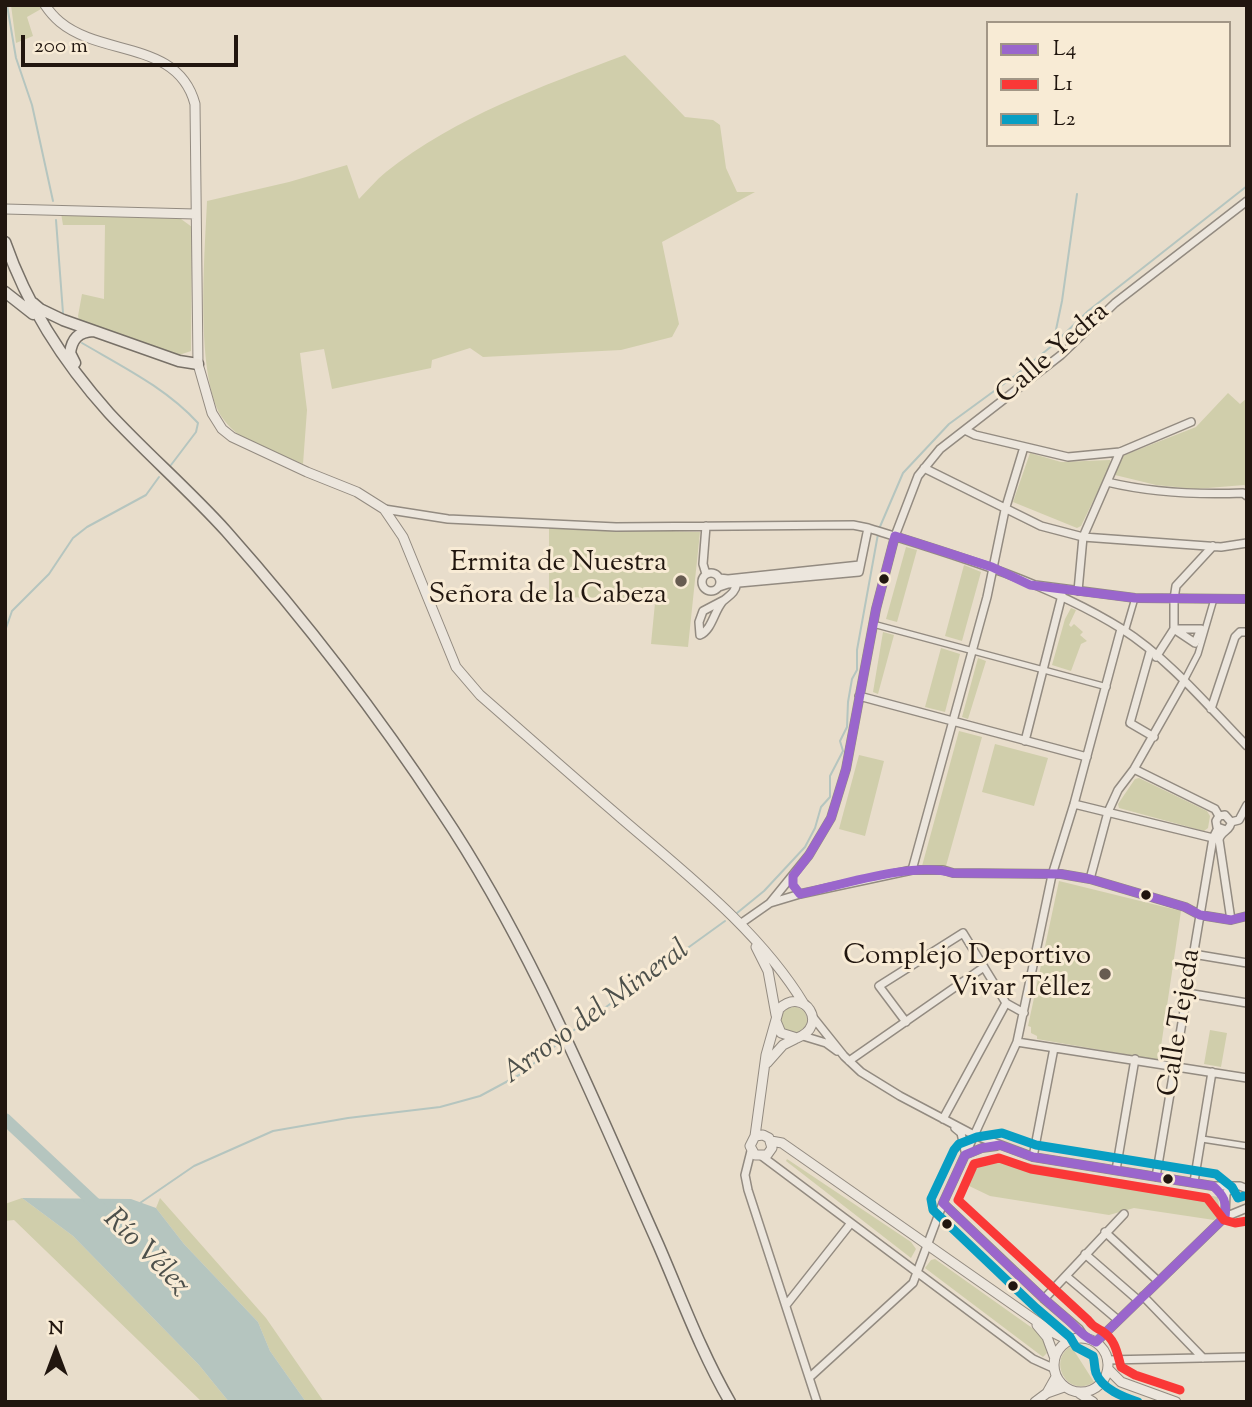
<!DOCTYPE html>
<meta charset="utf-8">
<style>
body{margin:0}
#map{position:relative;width:1252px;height:1407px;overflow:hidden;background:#e8ddcb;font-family:"Sorts Mill Goudy",serif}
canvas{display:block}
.frame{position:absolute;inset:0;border:7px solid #21160f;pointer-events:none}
.legend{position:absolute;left:986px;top:21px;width:245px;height:126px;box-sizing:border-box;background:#f8ebd5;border:2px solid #a29686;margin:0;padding:9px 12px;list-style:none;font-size:21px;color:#21160f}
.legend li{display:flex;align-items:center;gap:14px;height:35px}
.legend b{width:35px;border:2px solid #a29686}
.north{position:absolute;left:21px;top:1316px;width:70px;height:70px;-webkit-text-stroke:5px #f8ebd5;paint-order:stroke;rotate:0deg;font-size:19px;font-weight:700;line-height:28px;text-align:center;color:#21160f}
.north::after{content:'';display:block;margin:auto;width:24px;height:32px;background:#21160f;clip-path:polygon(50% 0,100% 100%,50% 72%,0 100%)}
.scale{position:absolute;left:21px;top:35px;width:217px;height:32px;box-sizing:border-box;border:4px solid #21160f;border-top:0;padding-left:9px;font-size:21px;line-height:24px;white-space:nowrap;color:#21160f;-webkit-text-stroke:5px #f8ebd5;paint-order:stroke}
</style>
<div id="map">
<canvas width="1252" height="1407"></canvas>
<div class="frame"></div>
<ul class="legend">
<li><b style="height:9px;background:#9a66cc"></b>L4</li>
<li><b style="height:9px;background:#fa3837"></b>L1</li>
<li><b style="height:9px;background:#089ec3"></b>L2</li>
</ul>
<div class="north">N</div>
<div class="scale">200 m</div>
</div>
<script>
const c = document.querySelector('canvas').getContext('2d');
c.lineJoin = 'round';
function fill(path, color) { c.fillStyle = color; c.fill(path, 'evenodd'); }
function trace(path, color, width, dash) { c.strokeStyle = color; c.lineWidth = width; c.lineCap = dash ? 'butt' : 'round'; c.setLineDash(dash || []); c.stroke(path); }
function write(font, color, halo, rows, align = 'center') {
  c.font = font + ' "Sorts Mill Goudy",serif'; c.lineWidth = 6; c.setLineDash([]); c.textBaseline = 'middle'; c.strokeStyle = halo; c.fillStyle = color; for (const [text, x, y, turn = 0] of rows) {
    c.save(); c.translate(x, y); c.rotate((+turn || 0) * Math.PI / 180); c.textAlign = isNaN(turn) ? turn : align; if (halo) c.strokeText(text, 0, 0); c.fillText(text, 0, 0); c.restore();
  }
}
const green = new Path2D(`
 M11,5H39L41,9L27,17L33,36L16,43Z
 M625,55L685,117L713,120L720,125L726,168L737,192H755L662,242L679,324L672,337L621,350L483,357L470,348L432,360L431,368L332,389L324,349L300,353L307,410L303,464C277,453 241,444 224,420C194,381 205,251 207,201L289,182L347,165L359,199C368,190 376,180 386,172C455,117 542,86 625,55Z
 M61,213L181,219L192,227L191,351L179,355L80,323L78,316L82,294L104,299L105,225H63Z
 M1228,393L1240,404L1247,398V487L1244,485L1196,489L1156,485L1115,475L1122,456L1196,427Z
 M1030,453L1061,462L1110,460L1111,464L1081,526L1077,528L1013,502Z
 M549,527L700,532L688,647L651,644L655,603L571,597L549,601Z
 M906,547L917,550L897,622L886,619Z
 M964,565L981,572L962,641L945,636Z
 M1071,608L1076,610L1069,625L1071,627L1074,624L1083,632L1080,635L1087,641L1081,644L1071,671L1052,665L1065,619Z
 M883,632L894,635L878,694L873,692Z
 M941,648L960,654L945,712L925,707Z
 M978,658L986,661L968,719L962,717Z
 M959,731L982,737L946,866H922Z
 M995,744L1048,758L1034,806L982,792Z
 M859,755L884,761L865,836L839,829Z
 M1139,778L1207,811L1210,816L1208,828L1204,831L1119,808L1118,804L1135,779Z
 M1059,881L1181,911L1159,1060L1037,1039V1036L1031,1033V1027L1028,1026Z
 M781 1020a13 13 0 1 1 26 0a13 13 0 1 1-26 0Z
 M1210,1030L1227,1033L1221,1067L1204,1064Z
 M996,1157L1218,1197L1220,1214L1214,1220L1134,1208L1109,1215L990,1196L965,1184L970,1165Z
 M787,1159L911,1242L916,1249L911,1258L786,1161Z
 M22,1198L73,1236L199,1365L229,1402H202L14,1220L5,1221V1204Z
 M160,1198L266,1318L324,1402H306L270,1351L258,1322L184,1244L156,1208Z
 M935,1259L1035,1330L1045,1343L1047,1353L1043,1357L925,1268L931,1260Z
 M1071,1346L1094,1382C1069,1399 1046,1362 1071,1346Z`);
const water = new Path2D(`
 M22,1198L131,1199L156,1208L184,1244L258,1322L270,1351L306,1402H229L199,1365L73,1236Z`);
const stream = new Path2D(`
 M7,5L16,58L32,105L53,201
 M56,220L63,313
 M82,343C123,367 166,388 198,423L196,432L171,465
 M1053,344L1062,301L1077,194
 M879,529L903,473L949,424L1016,375L1053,345L1088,311L1247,186
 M5,631L12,611L49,574L73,538L87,527L146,495L159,477
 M737,913L764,891L805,847L815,828L821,807L830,797V776L843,751L840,741L847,727L848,702L852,679L857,670V650L878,534
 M570,1033L725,921
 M140,1203L194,1166L273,1131L348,1118L440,1107L480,1096L521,1074L561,1041`);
const river = new Path2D(`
 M5,1119L102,1210`);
const pedestrian = new Path2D(`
 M873,624L1107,687
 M1125,632L1135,598
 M1184,681L1198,654L1214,599
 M1202,1139L1247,1146`);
const minor = new Path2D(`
 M965,430L975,435L1068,457L1120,452L1191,422
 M924,468L1041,526L1083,537L1221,547L1247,543
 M1107,482C1153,493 1196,495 1243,493L1247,496
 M384,509L448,519L616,527L853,525L868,528C952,554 1047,582 1122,629C1168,658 1209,707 1247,746
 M702 582a9 9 0 1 1 18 0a9 9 0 1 1-18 0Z
 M706,574L703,564L706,526
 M719,578L728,579L860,565
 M1035,585L1135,598L1247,599
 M719,587L728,584L859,572L868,528
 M1078,591L1083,537L1120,452
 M724,600L703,611L699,622L700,635C712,630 714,611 723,601C730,595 735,593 737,583
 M1174,629H1201L1195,643Z
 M1150,652L1130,723L1154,737
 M1156,657L1174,629V599L1176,586L1213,546
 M859,696L1087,757
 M1211,709L1235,637L1240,632H1247
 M1025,741L1062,595
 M1134,769L1215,809L1219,816
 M1074,804L1213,838
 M1231,822L1239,820L1247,805
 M1226,830L1217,827L1216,821L1219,816L1225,815L1231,822C1231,831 1220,831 1219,840L1231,920
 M912,870L987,597L1005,510L1024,447
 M1090,879L1108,812L1118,790L1134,769L1184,681
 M770,903L809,855L831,818L846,769L876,609L895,536L918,476L940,449L1061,355L1115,303L1247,201
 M740,924L770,903L800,894L912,870H943L953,873L1061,874L1090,879L1185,907L1200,915L1231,920L1247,916
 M1193,954L1247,963
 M1187,993L1247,1003
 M812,1016L844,1056L861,1072L900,1096L974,1135L1033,1157L1213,1186H1240L1247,1189
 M906,1022L879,986L963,933L1006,1003
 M803,1036L826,1043L837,1051
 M1017,1042L1247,1078
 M849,1061L984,967
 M943,1119L1006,1003L1024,1013
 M955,1128L961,1133L965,1151
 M751,1151L745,1175L748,1190L817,1402
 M965,1155L982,1148L997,1146
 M763,1157L1033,1359L1053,1368
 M1033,1157L1054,1048
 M1116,1170L1135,1059
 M1156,1177L1213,838L1218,828
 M1194,1182L1212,1072
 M943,1203L1044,1299L1079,1329L1085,1338
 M1225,1217L1226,1193L1233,1187
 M1105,1232L1158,1281
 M1085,1254L1138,1300
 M1066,1276L1118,1320
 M1143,1296L1203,1358
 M1044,1299L1124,1214
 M787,1304L851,1223
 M1096,1342L1225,1217L1247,1208
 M1107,1360L1247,1357
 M810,1377L913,1283L943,1203L1017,1042L1052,875L1074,804L1121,629`);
const tertiary = new Path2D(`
 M45,5C49,11 54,17 60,22C102,57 178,40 195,104L198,364L212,413L222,429L232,437L307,472L357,492L384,509L403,537L456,667L480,695C527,736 574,778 621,818C686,874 759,930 804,1004
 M5,209L195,214
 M756,947L768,971L776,1015
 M767,1063L783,1045L795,1039
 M755,1136L763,1135L769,1138L772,1148L767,1155H755L750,1146L755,1136L766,1055L779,1009C804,985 830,1026 797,1038L781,1033L776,1021
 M771,1141L782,1143L1052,1332L1068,1340
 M1037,1325L1047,1337L1054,1356
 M1054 1365a27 27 0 1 1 54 0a27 27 0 1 1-54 0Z
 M1108,1369L1121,1382L1176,1402
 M1056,1377L1047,1393L1064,1387
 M1079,1393L1093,1402
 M1035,1402L1047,1393`);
const primary = new Path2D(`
 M5,242C27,305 64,363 109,413C146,453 189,490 226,531C304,619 376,712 441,811C531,945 592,1097 658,1244C681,1297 701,1352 730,1402
 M5,292L33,314
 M33,303L40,309L63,320L179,361L198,364
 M75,363L70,353C72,339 78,332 93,331`);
const bus1 = new Path2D(`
 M1247,599L1135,598L1030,585L992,567L895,536L876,609L846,769L831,818L809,855L793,876V885L800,894C841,885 914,861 953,873L1061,874L1090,879L1185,907L1200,915L1231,920L1247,916
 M1000,1145L1033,1157L1213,1186C1224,1196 1227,1202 1225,1217L1096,1342C1083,1337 1077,1328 1067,1319C1024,1282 984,1242 943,1203L965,1155L982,1148Z`);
const bus2 = new Path2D(`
 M1180,1390L1135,1375L1121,1367C1117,1353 1116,1340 1102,1331C1095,1327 1093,1327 1088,1320L958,1200L974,1164L999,1158L1031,1169L1207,1198L1224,1220L1235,1223L1247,1221`);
const bus3 = new Path2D(`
 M1138,1402C1123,1397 1102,1389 1096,1373C1094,1367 1095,1362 1093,1356L1076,1347L1070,1337L1036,1308L933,1210L931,1199L954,1150L959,1144L977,1137L1002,1133L1036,1145L1216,1174L1232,1187L1238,1198L1244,1196`);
const markers = [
 [884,579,6,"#21160f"],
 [681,581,7,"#675c51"],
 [1146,895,6,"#21160f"],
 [1105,974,7,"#675c51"],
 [1168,1179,6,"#21160f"],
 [947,1224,6,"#21160f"],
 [1013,1286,6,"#21160f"]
];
const streetNames = [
 ["Calle Yedra",1054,355,-41],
 ["Calle Tejeda",1182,1023,-81]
];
const poiNames = [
 ["Ermita de Nuestra",667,565],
 ["Señora de la Cabeza",667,597],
 ["Complejo Deportivo",1091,958],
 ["Vivar Téllez",1091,990]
];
const waterNames = [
 ["Arroyo del Mineral",597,1014,-36],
 ["Río Vélez",145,1254,45]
];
fill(green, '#d0ceab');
fill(water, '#b5c5bf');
trace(stream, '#b5c5bf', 2);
trace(river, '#b5c5bf', 12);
trace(pedestrian, '#938b81', 8);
trace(minor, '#938b81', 10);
trace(tertiary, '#938b81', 11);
trace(primary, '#777067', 13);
trace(pedestrian, '#ece6dd', 5);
trace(minor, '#ece6dd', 7);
trace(tertiary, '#ece6dd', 9);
trace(primary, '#e9e2d8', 10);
trace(bus1, '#9a66cc', 9);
trace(bus2, '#fa3837', 9);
trace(bus3, '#089ec3', 9);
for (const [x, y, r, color] of markers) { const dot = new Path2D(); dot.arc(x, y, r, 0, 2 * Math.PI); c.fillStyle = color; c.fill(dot); trace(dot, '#f8ebd5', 2.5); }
write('28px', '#21160f', '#f8ebd5', streetNames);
write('28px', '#21160f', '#f8ebd5', poiNames, 'right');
write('italic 30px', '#4d504b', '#f8ebd5', waterNames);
</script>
